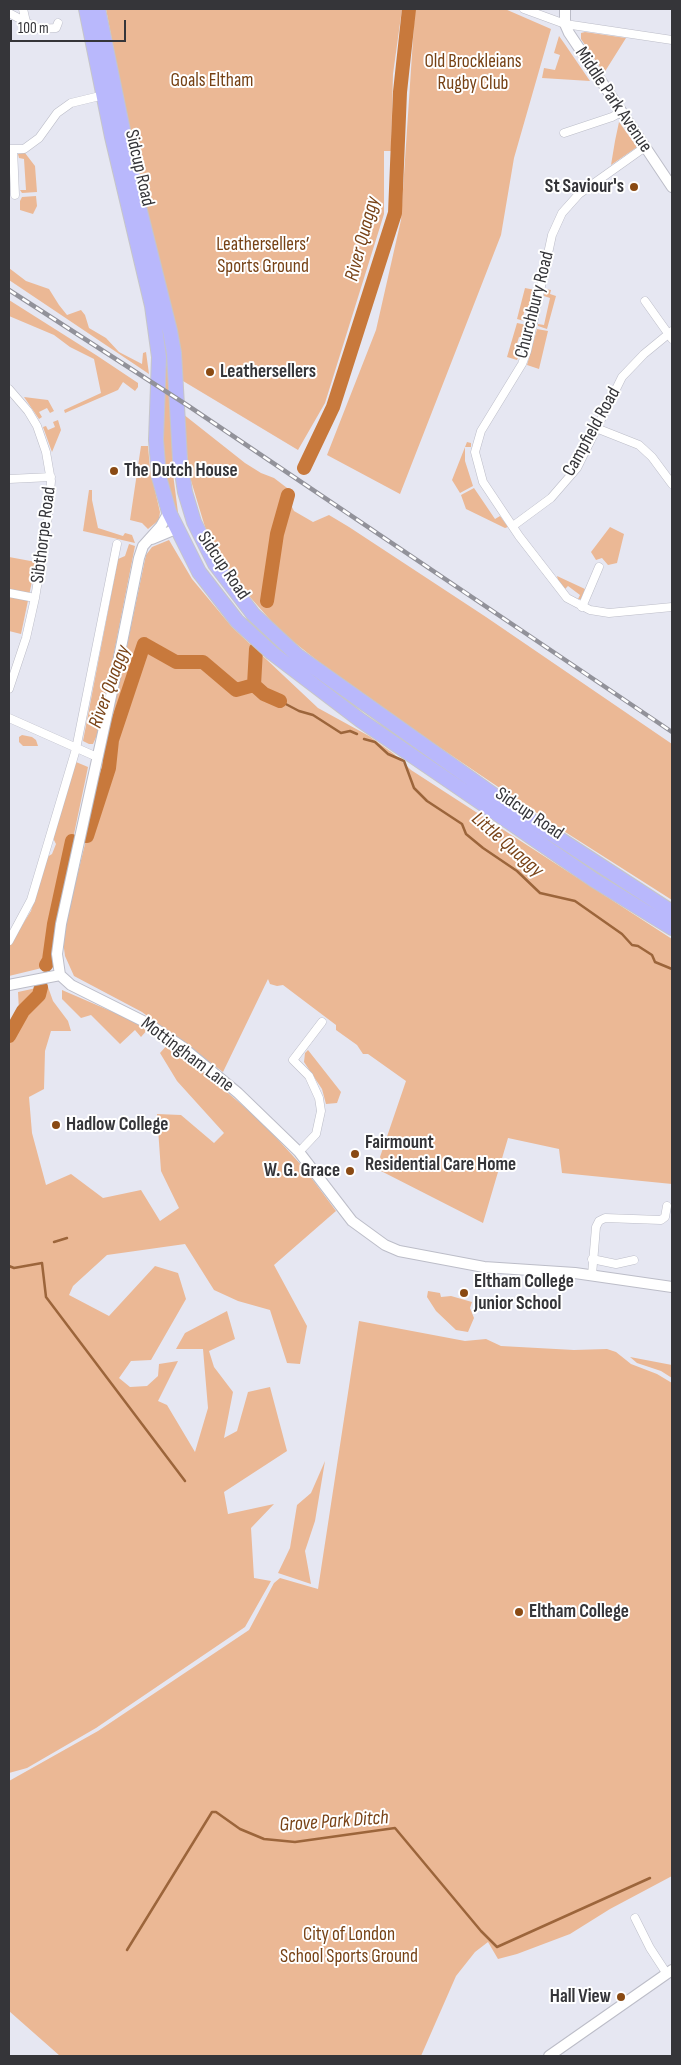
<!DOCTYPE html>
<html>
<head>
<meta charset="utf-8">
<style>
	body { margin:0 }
	#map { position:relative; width:681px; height:2065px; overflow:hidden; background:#e6e7f2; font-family:"Sofia Sans Condensed",sans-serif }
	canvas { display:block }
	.frame { position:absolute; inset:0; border:10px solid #353539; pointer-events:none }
	.scale { position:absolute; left:10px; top:20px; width:116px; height:22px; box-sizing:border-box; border:2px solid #353539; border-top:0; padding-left:6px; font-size:15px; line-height:18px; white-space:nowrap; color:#353539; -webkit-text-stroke:4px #fff; paint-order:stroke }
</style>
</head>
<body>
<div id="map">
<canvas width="681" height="2065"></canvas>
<div class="frame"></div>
<div class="scale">100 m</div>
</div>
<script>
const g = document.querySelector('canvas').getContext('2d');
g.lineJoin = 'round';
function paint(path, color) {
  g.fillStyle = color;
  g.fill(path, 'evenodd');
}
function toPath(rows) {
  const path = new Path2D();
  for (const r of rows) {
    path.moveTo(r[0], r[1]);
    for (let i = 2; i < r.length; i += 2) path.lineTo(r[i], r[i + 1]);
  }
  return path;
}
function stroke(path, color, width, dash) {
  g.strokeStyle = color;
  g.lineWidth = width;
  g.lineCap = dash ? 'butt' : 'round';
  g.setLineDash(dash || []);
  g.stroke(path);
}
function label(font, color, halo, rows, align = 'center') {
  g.font = font + ' "Sofia Sans Condensed",sans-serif';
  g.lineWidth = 4;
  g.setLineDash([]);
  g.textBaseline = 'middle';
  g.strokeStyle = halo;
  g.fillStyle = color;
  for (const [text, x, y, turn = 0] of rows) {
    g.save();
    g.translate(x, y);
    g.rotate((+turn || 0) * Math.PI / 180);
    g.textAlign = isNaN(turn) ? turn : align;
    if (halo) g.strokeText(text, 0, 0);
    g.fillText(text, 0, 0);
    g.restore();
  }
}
paint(toPath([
	[106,9,402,9,393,74,391,151,384,151,384,214,325,403,298,450,178,378,175,328,134,155],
	[415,9,505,9,551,29,514,158,501,235,400,494,327,455,376,330,401,220],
	[585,32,626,38,604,73,581,39,581,33],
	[559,36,564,43,590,81,542,78,544,68,555,70,560,55,554,53],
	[619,122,637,147,611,165,615,141],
	[25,153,35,166,37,192,22,193,20,190,26,190,24,159,19,158,18,154],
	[36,196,37,206,33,214,20,210,20,201,22,197],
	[9,268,26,281,49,289,59,305,67,315,81,310,85,315,89,328,106,338,119,352,142,364,143,353,146,352,149,374,9,280],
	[525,288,535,290,530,310,525,309,522,320,528,322,517,319],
	[545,289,551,290,550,294,556,296,547,329,538,326,538,324,544,325,550,298,544,296],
	[9,300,96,355,138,383,138,387,135,391,123,382,118,390,65,413,64,410,101,393,94,359,70,347,54,335,9,316],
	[517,323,527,325,524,338,519,337,514,353,519,355,517,360,507,357],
	[537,329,548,331,539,369,527,365],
	[164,335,169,351,174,463,173,474,179,520,166,482,162,453,165,352],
	[24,397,48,400,54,411,50,413,47,408,39,412,42,417,39,419],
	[183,414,245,463,261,473,274,478,295,494,291,505,294,511,313,522,329,515,349,527,486,617,672,744,672,900,562,830,353,689,280,631,235,580,221,559,205,527,189,474],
	[58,420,61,430,52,452,43,427,46,426,48,430,55,427,53,422],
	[467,442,471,443,471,447,465,447,465,461,473,486,460,493,452,480],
	[141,446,148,446,150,469,160,512,159,520,148,529,142,523,130,520],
	[474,488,495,519,500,516,508,527,505,528,466,509,461,495],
	[89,490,92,490,92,500,98,528,123,536,125,533,132,535,135,543,83,531],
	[610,527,624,534,617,563,608,565,602,558,596,560,591,552],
	[169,540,192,579,232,627,318,708,369,736,394,754,411,770,672,939,672,1184,562,1173,559,1149,508,1138,483,1223,379,1170,382,1162,380,1157,406,1081,368,1054,363,1054,357,1045,336,1030,336,1025,283,985,277,986,270,984,268,979,223,1072,142,1012,74,976,65,956,63,941,67,917,86,840,146,555,152,547],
	[129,544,135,546,111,668,97,735,93,744,89,744,83,741,118,559,125,556],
	[9,557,36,562,21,634,9,631],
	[557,576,585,589,581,599,578,599,580,595,568,586,565,589,558,580],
	[22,735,32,737,36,740,38,746,23,746,19,742,19,737],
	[76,762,88,767,55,925,50,966,9,976,9,946,31,911,47,857,52,854,56,844,53,838],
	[41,987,48,987,53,1001,68,1021,71,1031,51,1031,45,1051,44,1089,29,1097,32,1133,46,1185,71,1174,103,1198,141,1190,160,1221,179,1208,161,1171,157,1114,181,1115,214,1143,224,1133,177,1081,160,1053,169,1043,261,1121,304,1168,336,1211,274,1265,307,1326,300,1364,287,1363,270,1310,238,1301,214,1290,185,1244,107,1255,73,1286,69,1295,109,1316,155,1266,178,1273,186,1299,151,1360,131,1361,119,1378,130,1387,147,1386,158,1376,159,1364,178,1361,158,1401,167,1405,195,1452,208,1408,203,1349,176,1349,185,1333,227,1311,235,1339,209,1351,214,1367,233,1392,224,1438,237,1431,248,1392,270,1387,287,1451,224,1492,228,1514,274,1504,251,1528,254,1578,271,1581,245,1627,96,1728,27,1768,9,1773,9,1030,19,1011,18,992],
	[62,990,136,1022,148,1029,141,1037,135,1030,120,1044,91,1015,81,1018,62,999],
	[308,1050,341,1092,337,1103,326,1104,322,1089,304,1062,305,1053],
	[428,1291,440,1293,441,1297,451,1296,472,1302,470,1308,474,1318,468,1332,456,1330,436,1311,427,1297],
	[359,1321,465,1341,486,1339,501,1346,574,1350,607,1349,616,1352,631,1364,657,1374,672,1383,672,1876,610,1909,570,1934,517,1954,498,1959,488,1942,475,1952,456,1976,421,2056,60,2056,9,2011,9,1781,98,1731,249,1630,274,1583,280,1578,318,1589],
	[630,1357,672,1365,672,1378,661,1371,637,1363],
	[325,1461,315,1521,305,1551,311,1584,278,1573,290,1548,297,1505,311,1493]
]), '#ebb895');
stroke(toPath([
	[280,701,299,711,313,715,341,733,350,731,357,734],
	[364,739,375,742,388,754,404,761,414,788,427,801,462,824,466,834,483,848,517,871,540,893,575,901,622,934,632,945,638,946,652,955,655,962,672,969],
	[54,1242,67,1238],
	[9,1266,14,1268,42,1263,46,1297,185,1481],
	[127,1950,212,1812,216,1812,240,1829,264,1839,295,1842,395,1828,481,1931,497,1947,650,1878]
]), '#9c653b', 2.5);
stroke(toPath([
	[304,468,333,407,395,213,400,92,409,9],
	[267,601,277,534,288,495],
	[254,685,256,649],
	[254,685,264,694,280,701],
	[87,836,109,768,112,740,144,644,176,662,203,662,236,690,254,685],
	[46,965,49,960,54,924,72,841],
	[9,1036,23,1011,39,995,41,987]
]), '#c8793c', 14);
const street = toPath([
	[23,9,26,22],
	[524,9,565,24,672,40],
	[9,13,39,29,56,28,58,23],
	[564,133,612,117,621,112],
	[645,147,579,194,562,213,552,235,527,351,522,364,481,431,475,452,483,482,519,536,567,598,590,610,609,613,672,607],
	[9,149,24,149,39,138,57,113,71,103,104,95],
	[13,149,15,195],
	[645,301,672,339],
	[9,389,28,411,37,426,46,452,51,481,47,526,35,598,26,638,9,689],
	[596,428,639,445,652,457,672,484],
	[9,479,51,477],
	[513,526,551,498,577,468,622,377,644,354,672,331],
	[9,593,35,598],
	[582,607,599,567],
	[9,718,97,757],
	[9,941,31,900,76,749,117,544],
	[299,1152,316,1134,321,1111,319,1098,309,1076,293,1060,322,1022],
	[592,1259,616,1264,634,1260],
	[592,1275,596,1227,599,1221,605,1218,661,1220,665,1217,667,1206],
	[635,1918,650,1948,667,1974]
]);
const secondary = toPath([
	[565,9,565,24,569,33,672,187],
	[169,512,161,526,143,546,139,558,113,687,61,924,57,954,60,975,71,985,145,1022,181,1046,238,1093,299,1152,352,1221,385,1245,399,1251,484,1267,575,1273,672,1287],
	[152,539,176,529],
	[9,985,60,975],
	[549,2056,672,1970]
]);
const highway = toPath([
	[86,9,112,137,152,306,159,357,156,440,159,477,169,512,199,572,237,621,272,653,360,720,594,880,672,928],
	[98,9,138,203,170,331,174,353,180,459,185,492,194,522,215,564,253,614,298,656,512,808,672,912]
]);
stroke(street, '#bcbdc8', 9);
stroke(secondary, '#bcbdc8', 12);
stroke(highway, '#c6c6c8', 16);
stroke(street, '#fff', 8);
stroke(secondary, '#fff', 10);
stroke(highway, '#b9b8fc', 14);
const rail = toPath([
	[9,290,190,407,672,732]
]);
stroke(rail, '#92929a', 4.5);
stroke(rail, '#fff', 2.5, [8]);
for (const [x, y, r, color] of [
	[634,187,5,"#8a4a13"],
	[210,372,5,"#8a4a13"],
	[114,471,5,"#8a4a13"],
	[56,1125,5,"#8a4a13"],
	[355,1154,5,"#8a4a13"],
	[350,1171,5,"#8a4a13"],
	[464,1293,5,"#8a4a13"],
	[519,1612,5,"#8a4a13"],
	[621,1997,5,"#8a4a13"]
]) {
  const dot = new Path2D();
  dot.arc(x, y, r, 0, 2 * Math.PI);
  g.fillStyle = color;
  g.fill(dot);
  stroke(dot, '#fff', 2);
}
label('19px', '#764114', '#fff', [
	["Old Brockleians",473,62],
	["Rugby Club",473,84],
	["Goals Eltham",212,81],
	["Leathersellers’",263,245],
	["Sports Ground",263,267],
	["City of London",349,1935],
	["School Sports Ground",349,1957]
]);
label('19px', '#353539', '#fff', [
	["Middle Park Avenue",613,100,56],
	["Sidcup Road",139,168,77],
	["Churchbury Road",535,305,-76],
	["Campfield Road",592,432,-61],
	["Sibthorpe Road",44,535,-83],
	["Sidcup Road",223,566,56],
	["Sidcup Road",529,814,34],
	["Mottingham Lane",187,1055,37]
]);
label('bold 19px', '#353539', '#fff', [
	["St Saviour's",624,187,"right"],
	["Leathersellers",220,372],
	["The Dutch House",124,471],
	["Hadlow College",66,1125],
	["Fairmount",365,1143],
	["Residential Care Home",365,1165],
	["W. G. Grace",340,1171,"right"],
	["Eltham College",474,1282],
	["Junior School",474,1304],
	["Eltham College",529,1612],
	["Hall View",611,1997,"right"]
], 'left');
label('italic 20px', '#794317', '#fff', [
	["River Quaggy",363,239,-75],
	["River Quaggy",110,687,-70],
	["Little Quaggy",507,845,41],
	["Grove Park Ditch",334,1822,-4]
]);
</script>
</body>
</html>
